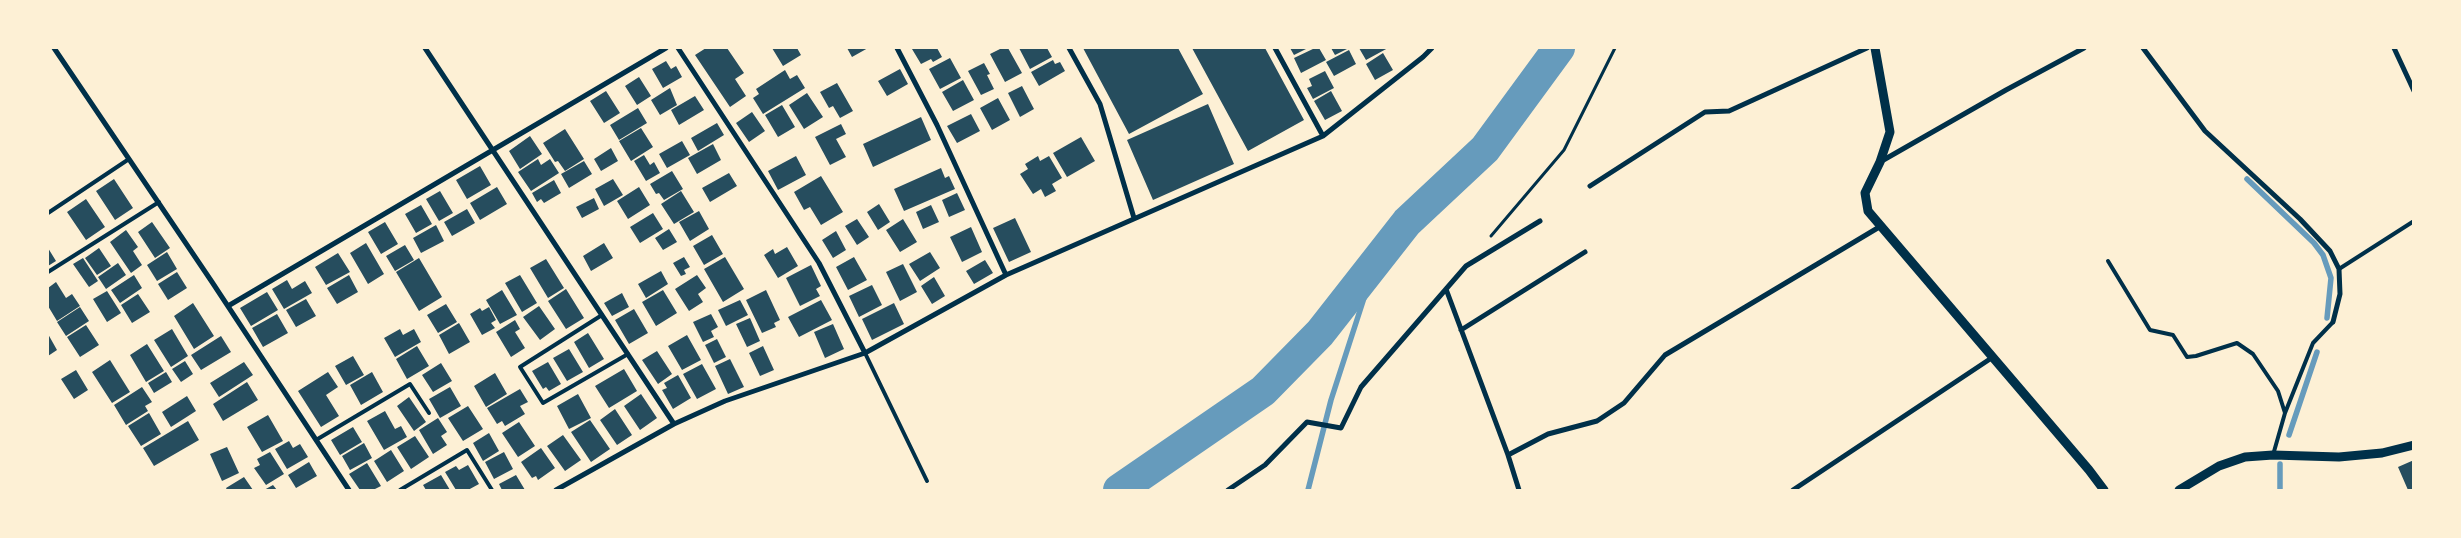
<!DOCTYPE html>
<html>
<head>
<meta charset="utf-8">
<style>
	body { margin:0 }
	#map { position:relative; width:2461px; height:538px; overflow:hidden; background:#fdf0d5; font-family:Arial,sans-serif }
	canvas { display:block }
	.frame { position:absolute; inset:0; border:49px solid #fdf0d5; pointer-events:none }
</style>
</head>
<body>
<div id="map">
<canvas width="2461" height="538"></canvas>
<div class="frame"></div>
</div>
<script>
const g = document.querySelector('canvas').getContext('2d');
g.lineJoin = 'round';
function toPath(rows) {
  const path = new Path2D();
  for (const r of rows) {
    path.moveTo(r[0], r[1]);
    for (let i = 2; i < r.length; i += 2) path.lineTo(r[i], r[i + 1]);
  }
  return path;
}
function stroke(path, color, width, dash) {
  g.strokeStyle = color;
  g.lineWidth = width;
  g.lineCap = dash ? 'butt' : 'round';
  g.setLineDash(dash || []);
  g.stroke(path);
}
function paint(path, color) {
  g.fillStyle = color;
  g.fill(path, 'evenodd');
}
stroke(toPath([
	[2247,179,2314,243,2323,255,2331,278,2327,318],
	[2289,435,2317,352],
	[1308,490,1331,400,1376,261],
	[2280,490,2280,464]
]), '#669bbc', 5.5);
stroke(toPath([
	[1119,490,1263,391,1320,333,1407,222,1485,149,1559,48]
]), '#669bbc', 32);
paint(toPath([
	[706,48,727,48,744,73,735,79,746,96,730,107,695,55],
	[772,48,797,48,801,55,783,66],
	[847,48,868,48,852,57],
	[915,48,937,48,942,57,933,62,931,59,921,64,912,49],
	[1002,48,1008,48,1022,73,1005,82,990,54],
	[1019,48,1047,48,1052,57,1030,69],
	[1083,48,1178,48,1203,94,1129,134],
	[1192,48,1265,48,1304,120,1248,151],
	[1290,48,1308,48,1294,55],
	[1315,48,1319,48,1326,60,1301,73,1294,58],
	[1331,48,1349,48,1335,55],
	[1359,48,1388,48,1366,60],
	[1349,50,1356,64,1334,76,1326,62],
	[1383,53,1393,70,1375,80,1366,64],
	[950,58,961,78,940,89,929,69],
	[1053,60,1055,64,1060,62,1065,71,1039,86,1031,72],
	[666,61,671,69,676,66,682,77,663,88,652,69],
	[984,63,990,74,987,75,994,89,981,95,968,71],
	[900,69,908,84,887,96,878,81],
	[785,70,790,79,797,75,805,88,763,114,753,98,759,94,756,89],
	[1325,71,1334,88,1313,99,1307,88,1312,86,1309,79],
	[639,77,651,96,637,105,625,86],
	[963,80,974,100,953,111,942,92],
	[837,83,853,111,840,118,833,106,829,108,820,92],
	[1022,86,1034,109,1020,117,1008,93],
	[670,88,677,105,660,115,651,100],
	[606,91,620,113,604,123,590,101],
	[1331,91,1342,111,1325,120,1314,101],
	[807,93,823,117,804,129,789,105],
	[695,96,704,110,679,125,671,110],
	[998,98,1010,120,992,130,980,108],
	[1208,104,1234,164,1153,200,1127,140],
	[782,105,795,127,778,137,765,115],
	[638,108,647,123,619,140,610,125],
	[752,112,765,131,749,142,736,123],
	[971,114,980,131,957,143,947,126],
	[921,117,931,140,873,167,863,144],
	[717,123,724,135,698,151,691,138],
	[841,124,846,134,836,139,846,157,830,165,815,137],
	[641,128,653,147,631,161,619,141],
	[565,129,584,159,565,171,558,161,555,162,543,143],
	[530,136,542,154,520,169,509,151],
	[1081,137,1095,161,1067,177,1053,153],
	[682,141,690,155,667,168,659,154],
	[713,144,721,160,697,174,688,158],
	[611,148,618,161,601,171,594,159],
	[644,155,650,165,654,162,660,173,646,181,634,161],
	[796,156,806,175,778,190,768,171],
	[1038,156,1040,161,1049,156,1062,178,1052,184,1056,191,1045,197,1041,189,1033,194,1020,174,1028,169,1025,164],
	[538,159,541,165,550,159,559,173,531,191,518,172],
	[584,161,592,174,569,188,561,174],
	[480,166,491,185,467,199,456,180],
	[941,168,945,178,949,176,955,189,904,211,894,189],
	[672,171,683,189,664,200,659,193,656,194,650,184],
	[729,173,737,186,710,202,702,188],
	[821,176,843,212,821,225,810,207,804,210,794,192],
	[114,179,133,208,115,220,96,191],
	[613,179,623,195,604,206,595,189],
	[554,180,561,193,544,203,541,199,537,202,532,193],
	[497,187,507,204,480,220,470,203],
	[639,187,650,205,628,219,617,201],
	[440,191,453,213,439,221,426,199],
	[681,191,694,212,674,224,661,204],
	[957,193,965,210,949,217,942,200],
	[594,198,599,209,582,218,576,207],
	[86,199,105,227,86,240,67,212],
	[879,204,890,222,878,230,867,212],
	[421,205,432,224,416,233,405,214],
	[931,205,939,222,923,229,916,212],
	[467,209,475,223,452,236,444,222],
	[699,211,709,229,690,241,679,222],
	[653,213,663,229,640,243,630,227],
	[1015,218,1031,252,1009,262,993,228],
	[857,219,869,237,857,245,845,226],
	[903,219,917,242,900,252,886,230],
	[152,222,170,248,155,258,138,232],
	[385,222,398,244,381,254,368,232],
	[436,225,444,241,421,253,413,238],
	[971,227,982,252,962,262,950,237],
	[669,229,677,242,663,250,655,238],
	[126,230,138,247,133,251,142,265,131,273,110,242],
	[836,231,846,250,833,258,822,240],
	[712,235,723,254,704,265,693,246],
	[366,243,384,274,368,284,350,253],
	[604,243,613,258,591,271,583,256],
	[405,245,414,260,395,271,386,256],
	[787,247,798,266,778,278,764,255,773,249,775,254],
	[48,248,56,261,48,266],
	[99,248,111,266,97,275,85,258],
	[167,252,177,269,157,281,147,265],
	[930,252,940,268,920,281,909,264],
	[338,253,350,272,326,285,315,267],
	[684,257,690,267,684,270,686,274,681,276,673,263],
	[725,257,744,289,723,302,704,269],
	[854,257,867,280,848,290,836,267],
	[83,258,98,281,89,287,73,264],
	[419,258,442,297,419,311,396,272],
	[546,259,564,288,548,298,530,268],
	[985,260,993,273,974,284,966,271],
	[118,263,126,275,106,289,98,277],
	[903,264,917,292,900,301,886,272],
	[811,265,821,286,816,289,820,296,800,306,786,278],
	[661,271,668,284,646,298,638,284],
	[177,272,187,288,168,300,158,284],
	[134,275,142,288,120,303,111,290],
	[349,275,358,292,337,304,327,288],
	[520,275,537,303,522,312,505,283],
	[697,275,706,288,698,294,703,302,689,311,675,289],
	[934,277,945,296,932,304,921,286],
	[287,280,292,289,305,281,312,293,284,309,272,289],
	[56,282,66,298,72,294,80,306,57,321,48,306,48,288],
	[872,285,882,305,859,317,849,296],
	[566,289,584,318,566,329,548,301],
	[502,290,517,315,500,324,486,300],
	[663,290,677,313,656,326,642,302],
	[766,290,780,320,774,323,776,327,762,333,746,300],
	[107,291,121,313,107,322,93,299],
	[267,292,278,310,251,326,240,308],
	[622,293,629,307,612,316,604,303],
	[138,294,150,312,132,323,121,305],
	[306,299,316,316,296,327,286,310],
	[740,300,748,315,726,326,718,310],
	[821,300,832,320,799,337,788,317],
	[193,303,214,336,194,349,174,316],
	[894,303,904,324,872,340,862,319],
	[446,304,457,322,438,333,427,315],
	[539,306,555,329,540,340,523,317],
	[80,307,89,321,66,336,57,322],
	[489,307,496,320,491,323,495,328,482,335,470,314,480,308,482,311],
	[634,309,648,333,629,344,615,320],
	[277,314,288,333,263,347,252,328],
	[711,314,718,327,711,331,714,337,703,342,693,322],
	[750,318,760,341,747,347,736,324],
	[515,320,520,329,515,332,525,348,511,357,496,332],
	[459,323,470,342,449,354,439,335],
	[833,324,844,349,825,358,814,332],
	[86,325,99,345,80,357,67,337],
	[172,329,188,356,171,367,154,340],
	[400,329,403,335,414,329,421,342,395,357,384,338],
	[588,333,604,359,589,368,574,342],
	[48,334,57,350,48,356],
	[687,335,701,360,682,370,668,346],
	[221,336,231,352,201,370,191,355],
	[717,339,726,357,714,363,705,345],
	[147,344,164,371,146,382,130,355],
	[417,346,429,366,407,379,396,359],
	[763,346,774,370,760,376,749,353],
	[569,349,583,372,567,381,553,358],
	[657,351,672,374,658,384,642,360],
	[353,356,364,375,346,385,335,366],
	[730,359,744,387,728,394,715,366],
	[110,360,130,392,112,403,92,372],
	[185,361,193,374,181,382,172,369],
	[244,362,253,375,219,397,210,383],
	[548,362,561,384,549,391,546,387,543,389,532,371],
	[441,363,452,381,433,392,422,375],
	[702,364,716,389,697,399,683,374],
	[624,369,637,391,609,408,595,386],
	[76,370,88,390,74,399,61,379],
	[166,372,172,382,154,393,148,383],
	[328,372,338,387,326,395,339,416,321,427,298,391],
	[372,372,383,392,361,405,350,385],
	[495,373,507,394,486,407,474,386],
	[678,375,691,398,673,409,662,390,667,388,664,383],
	[247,382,258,400,223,421,213,404],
	[142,387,152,402,145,406,148,411,126,425,114,405],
	[450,387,461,406,440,418,429,399],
	[520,389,528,402,520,406,525,414,505,426,502,421,497,424,487,408],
	[578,394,591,418,569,429,557,406],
	[641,394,657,418,640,430,624,406],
	[187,396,196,411,171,427,162,412],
	[409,397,426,422,414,431,397,406],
	[468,406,483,429,463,441,448,418],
	[615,409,632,435,617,445,600,420],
	[385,411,395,429,401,426,407,437,384,450,367,421],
	[149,413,161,434,141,446,128,426],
	[268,415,283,441,262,452,247,427],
	[438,418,447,432,441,436,447,445,433,454,419,430],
	[590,420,610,449,591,462,571,432],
	[188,421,199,440,154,466,143,448],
	[519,422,535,446,518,457,502,433],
	[353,427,362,442,340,455,331,440],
	[489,433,499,451,483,461,473,443],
	[563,435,581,460,565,471,547,446],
	[415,436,429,457,411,469,397,447],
	[289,441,293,448,300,444,308,457,287,469,275,449],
	[364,443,372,458,350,470,342,456],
	[227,447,239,473,222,481,210,454],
	[541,448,555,468,538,480,536,476,532,478,521,462],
	[391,450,404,471,387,482,374,461],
	[270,452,284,474,266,485,254,468,260,465,257,459],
	[504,452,513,469,494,479,485,462],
	[2414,460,2414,490,2408,490,2398,467],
	[309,462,317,476,296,488,288,475],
	[367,463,381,486,373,490,360,490,349,474],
	[468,465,479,484,468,490,456,490,445,472,456,466,459,470],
	[441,475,450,490,426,490,423,485],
	[516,475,525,490,502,490,499,484],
	[244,477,253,490,227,490,226,488],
	[273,485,277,490,264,490]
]), '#264d5e');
stroke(toPath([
	[1491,236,1564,150,1615,48]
]), '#003049', 3);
stroke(toPath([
	[48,213,129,159],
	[2108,261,2150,330,2173,335,2187,357,2196,356,2237,343,2253,354,2278,391,2285,413],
	[2339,269,2414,221],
	[48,272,159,202],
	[602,315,520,367,543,403,628,354],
	[865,353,927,481],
	[316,440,410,384,429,413],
	[2273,455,2285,413,2313,343,2333,322],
	[400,490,467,450,492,490]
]), '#003049', 4);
stroke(toPath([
	[54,48,212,282,349,490],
	[425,48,674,424],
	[678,48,819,263,865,353],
	[897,48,937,125,1006,275],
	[1069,48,1100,104,1134,218],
	[1275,48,1323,136],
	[2143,48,2205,131,2300,219,2330,251,2339,269,2340,294,2333,322],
	[2394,48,2414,91],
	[1880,162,2006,90,2084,48],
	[1590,186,1705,112,1729,111,1867,48],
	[1446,289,1508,455,1519,490],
	[228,306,666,48],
	[1461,330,1585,252],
	[1508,455,1548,434,1597,421,1624,403,1665,355,1881,226],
	[556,490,674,424,725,401,865,353,1006,275,1323,136,1423,57,1432,48],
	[1228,490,1265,465,1307,422,1341,428,1361,387,1466,266,1540,221],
	[1793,490,1993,357]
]), '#003049', 5);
stroke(toPath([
	[1875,48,1890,132,1880,162,1865,193,1868,211,2089,470,2104,490],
	[2179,490,2219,466,2245,457,2273,455,2339,457,2382,453,2414,445]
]), '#003049', 9);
</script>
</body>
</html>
